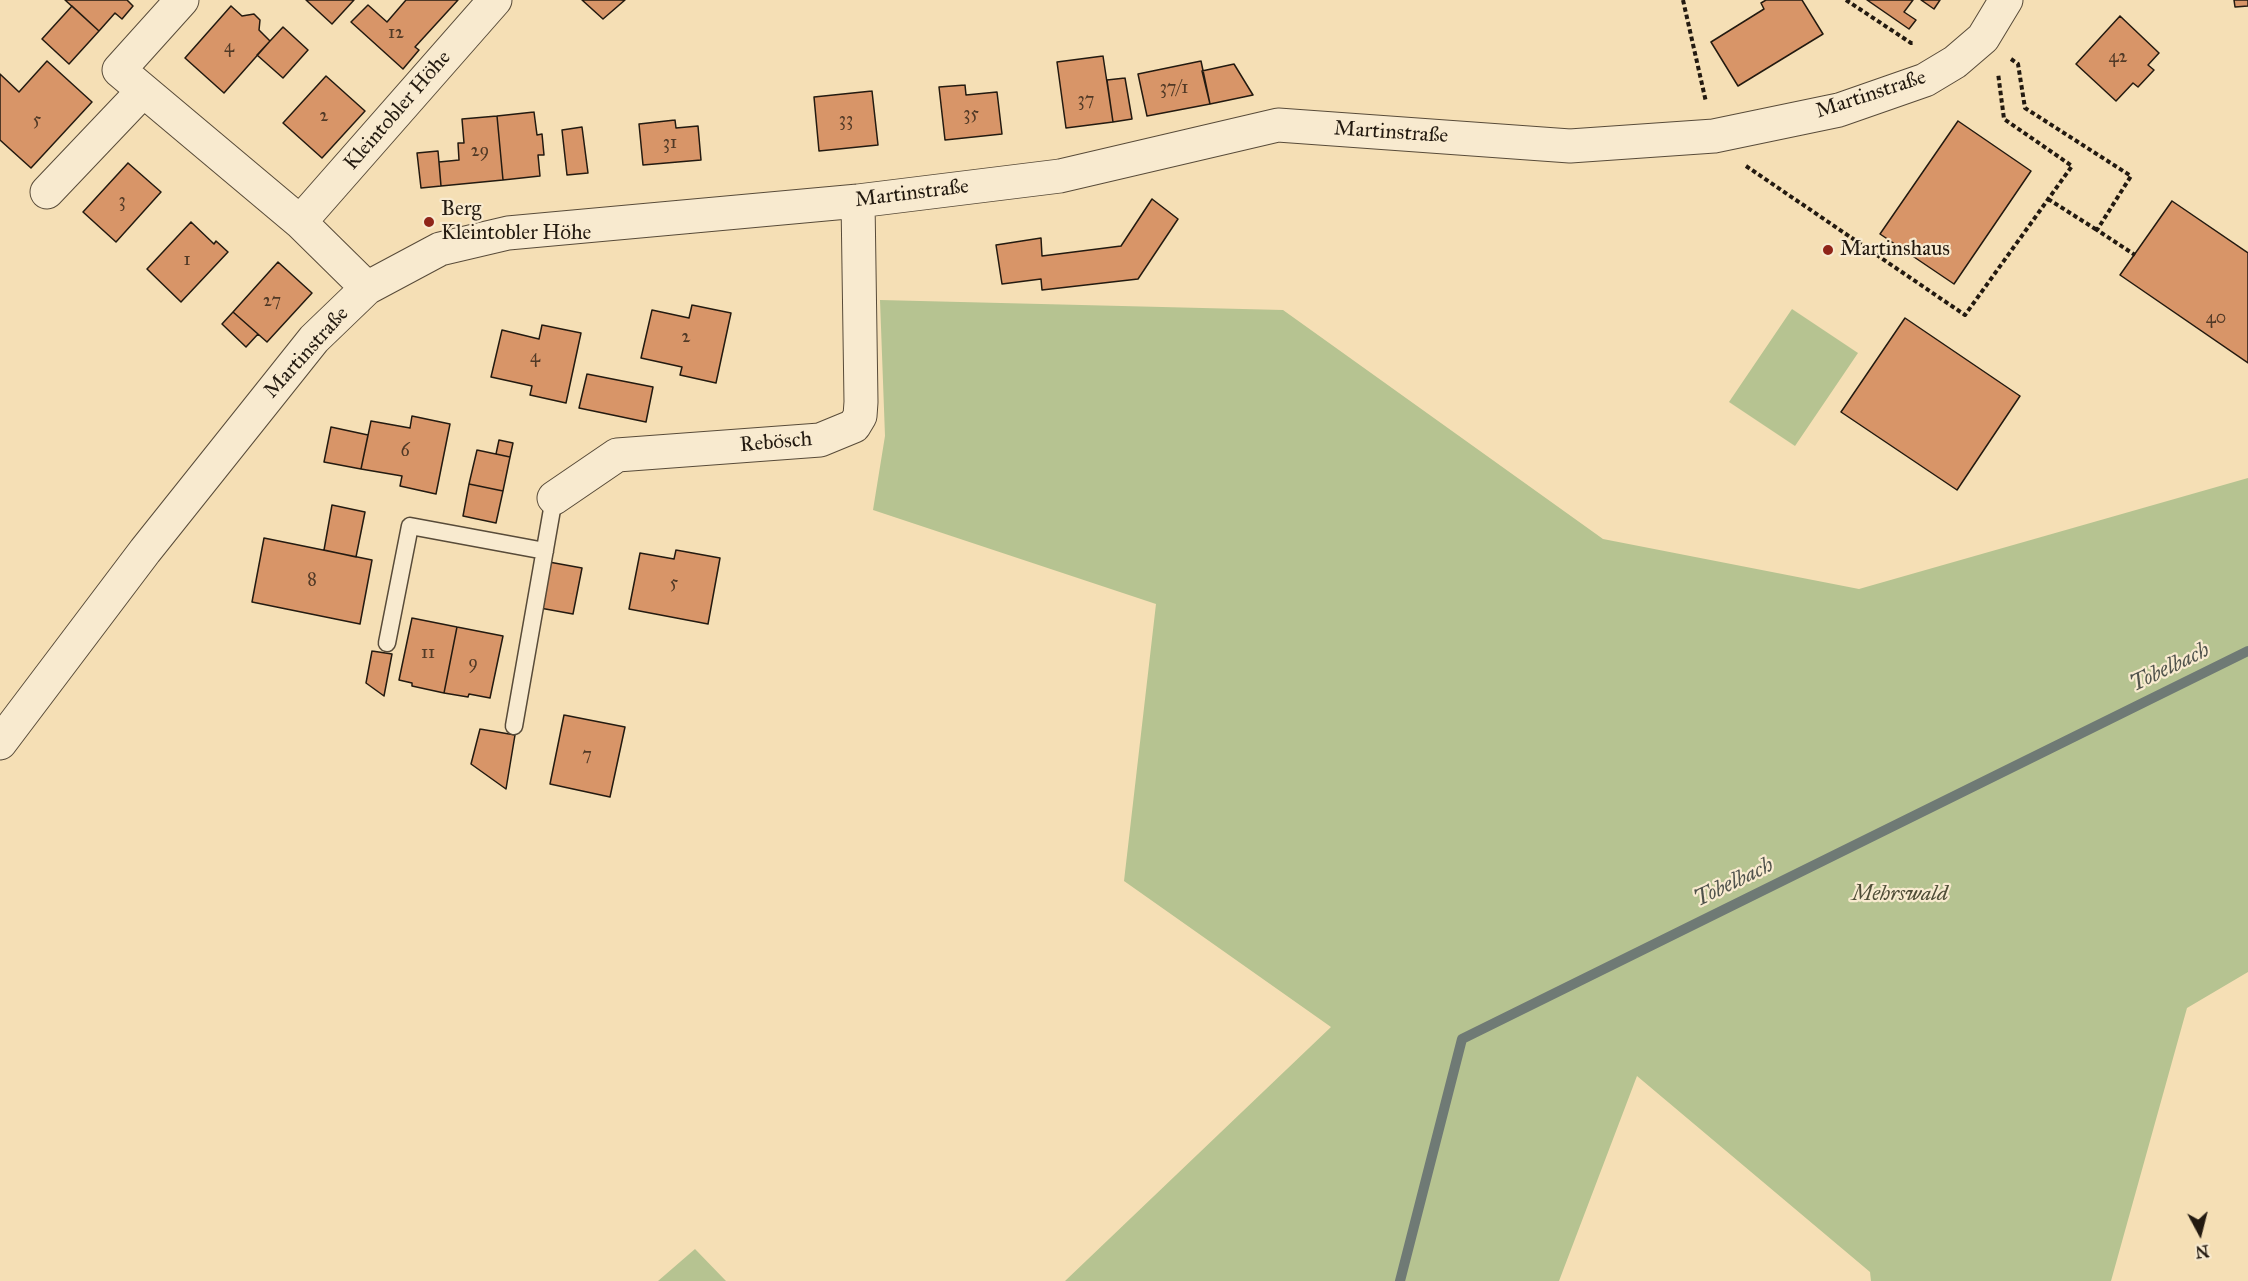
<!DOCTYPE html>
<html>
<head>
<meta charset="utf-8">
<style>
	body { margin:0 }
	#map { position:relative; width:2248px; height:1281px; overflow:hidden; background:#f5dfb5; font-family:"IM FELL Great Primer",serif }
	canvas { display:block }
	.north { position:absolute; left:2170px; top:1203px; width:60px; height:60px; -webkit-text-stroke:4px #f8eacf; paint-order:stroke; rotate:173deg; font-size:16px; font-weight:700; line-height:24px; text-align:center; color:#231a10 }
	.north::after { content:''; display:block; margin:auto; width:21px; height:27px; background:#231a10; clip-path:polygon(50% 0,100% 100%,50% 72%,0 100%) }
</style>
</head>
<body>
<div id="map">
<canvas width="2248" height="1281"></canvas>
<div class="north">N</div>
</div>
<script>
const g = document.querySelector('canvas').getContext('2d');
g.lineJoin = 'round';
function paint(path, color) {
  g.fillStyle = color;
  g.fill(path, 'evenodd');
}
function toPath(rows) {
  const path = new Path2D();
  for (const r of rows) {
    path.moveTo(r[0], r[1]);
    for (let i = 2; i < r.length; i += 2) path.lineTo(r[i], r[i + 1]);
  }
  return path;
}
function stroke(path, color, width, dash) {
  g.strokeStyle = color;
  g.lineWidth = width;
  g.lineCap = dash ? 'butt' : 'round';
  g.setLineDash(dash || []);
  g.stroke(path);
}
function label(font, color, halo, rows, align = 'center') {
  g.font = font + ' "IM FELL Great Primer",serif';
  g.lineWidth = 4.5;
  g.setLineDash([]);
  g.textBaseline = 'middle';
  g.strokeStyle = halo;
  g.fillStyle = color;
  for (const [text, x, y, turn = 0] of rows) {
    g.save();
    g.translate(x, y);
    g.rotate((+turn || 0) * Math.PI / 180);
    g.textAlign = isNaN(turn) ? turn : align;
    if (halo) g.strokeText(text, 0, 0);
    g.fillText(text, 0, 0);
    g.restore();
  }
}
paint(toPath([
	[880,300,1283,310,1603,539,1859,589,2248,478,2248,972,2187,1008,2111,1281,1871,1281,1870,1272,1637,1076,1559,1281,1065,1281,1331,1027,1124,881,1156,604,873,510,885,436],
	[1792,309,1858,353,1795,446,1729,402],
	[695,1249,726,1281,658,1281]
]), '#b6c391');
stroke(toPath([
	[1400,1281,1462,1039,2248,651]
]), '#6f7a75', 10);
const building = toPath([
	[65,0,127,0,133,6,122,19,115,13,99,31,65,0],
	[306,0,354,0,332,24,306,0],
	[406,0,458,0,415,47,419,50,403,69,351,22,368,5,387,22,406,0],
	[582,0,625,0,603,19,582,0],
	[1766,0,1802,0,1823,34,1738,86,1711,42,1764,9,1761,3,1766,0],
	[1867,0,1913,0,1904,12,1916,20,1909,29,1867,0],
	[1921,0,1940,0,1934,9,1921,0],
	[2234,0,2248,0,2248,6,2235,7,2234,0],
	[72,6,99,31,69,64,42,39,72,6],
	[231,6,242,16,254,14,260,20,259,30,270,41,224,93,185,58,231,6],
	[2120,16,2159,53,2148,65,2154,70,2138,87,2133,83,2116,101,2076,64,2120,16],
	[283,27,308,50,283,78,257,55,283,27],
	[1103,56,1113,122,1066,128,1057,62,1103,56],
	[47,61,92,102,31,168,0,140,0,74,19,92,47,61],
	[1201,61,1210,104,1147,116,1138,74,1201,61],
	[1234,64,1253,95,1210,104,1202,71,1234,64],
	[326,76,365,111,322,158,283,123,326,76],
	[1125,78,1132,119,1113,122,1107,80,1125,78],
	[965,85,966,95,997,92,1002,134,945,140,939,87,965,85],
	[872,91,878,145,819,151,814,97,872,91],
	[534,112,537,135,542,134,544,155,538,155,540,176,503,180,497,116,534,112],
	[497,116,503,180,441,186,439,162,459,160,458,143,464,143,462,119,497,116],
	[675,120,676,128,698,126,701,160,643,165,639,124,675,120],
	[1958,121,2031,171,1954,284,1880,234,1958,121],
	[582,127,588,173,567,175,562,130,582,127],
	[438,151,441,186,421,188,417,153,438,151],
	[128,163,161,192,116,242,83,212,128,163],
	[1152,199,1178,219,1138,279,1042,290,1041,279,1002,284,996,245,1041,238,1042,256,1121,246,1152,199],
	[2172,201,2248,253,2248,363,2120,275,2172,201],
	[191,222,214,244,216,241,228,252,181,302,147,269,191,222],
	[278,262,312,293,267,342,233,312,278,262],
	[692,305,731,313,716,383,680,375,682,367,641,358,652,310,689,318,692,305],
	[233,312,258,334,246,347,222,324,233,312],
	[1905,318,2020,396,1957,490,1841,412,1905,318],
	[542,325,581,333,566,403,530,395,532,386,491,377,502,330,539,339,542,325],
	[587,374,653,387,646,422,579,408,587,374],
	[412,416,450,424,436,494,400,486,402,476,361,469,371,421,410,428,412,416],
	[331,427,368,435,361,469,324,462,331,427],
	[499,440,513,443,510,457,496,454,499,440],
	[477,450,510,457,503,491,469,484,477,450],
	[469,484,503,491,496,523,463,516,469,484],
	[332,505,365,512,356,557,324,550,332,505],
	[264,538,372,560,360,624,252,602,264,538],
	[676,550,720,558,708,624,629,609,640,553,674,559,676,550],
	[549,562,582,568,573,614,540,608,549,562],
	[412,618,457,627,444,693,412,686,412,683,399,680,412,618],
	[457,627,503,636,490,698,469,694,468,697,444,693,457,627],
	[372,651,392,654,384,696,366,683,372,651],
	[564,715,625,727,610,797,550,784,564,715],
	[480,729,515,735,506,789,471,764,480,729]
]);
paint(building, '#d89568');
stroke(building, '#231a10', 1.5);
const lane = toPath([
	[387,643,410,526,545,551],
	[514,726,554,498]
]);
const street = toPath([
	[182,0,119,70,300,222,367,288],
	[47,192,143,91],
	[300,222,495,0],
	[554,498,617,455,820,440,854,426,860,416,861,402,858,201],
	[0,743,145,551,314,339,367,288,440,249,508,233,858,201,1060,176,1278,125,1570,146,1714,136,1839,110,1925,80,1955,62,1983,38,2006,0]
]);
stroke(lane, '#584b39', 19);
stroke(street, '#584b39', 35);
stroke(toPath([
	[1683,0,1706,102],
	[1846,0,1911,43,1915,43],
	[2011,59,2018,64,2025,108,2131,176,2097,230,2135,255],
	[1746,166,1965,315,2072,166,2004,119,1998,73],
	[2048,199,2097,230]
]), '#231a10', 4, [4.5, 3]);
stroke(lane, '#f8eacf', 16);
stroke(street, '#f8eacf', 33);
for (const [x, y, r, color] of [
	[429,222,6,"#8f2418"],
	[1828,250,6,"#8f2418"]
]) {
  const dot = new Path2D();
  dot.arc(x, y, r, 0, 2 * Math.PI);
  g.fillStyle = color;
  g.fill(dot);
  stroke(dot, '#f8eacf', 2);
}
label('18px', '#503926', null, [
	["12",396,34],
	["4",229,48],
	["42",2118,58],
	["37/1",1174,89],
	["37",1086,101],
	["35",971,115],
	["2",324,117],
	["5",37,121],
	["33",846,121],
	["31",670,144],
	["29",480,152],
	["3",122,202],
	["1",187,261],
	["27",272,302],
	["40",2216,319],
	["2",686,338],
	["4",535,358],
	["6",405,452],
	["8",312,581],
	["5",674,584],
	["11",428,654],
	["9",473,664],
	["7",587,756]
]);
label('21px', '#231a10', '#f8eacf', [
	["Martinstraße",1871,95,-18],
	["Kleintobler Höhe",398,111,-49],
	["Martinstraße",1391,133,4],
	["Martinstraße",912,194,-7],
	["Martinstraße",307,353,-48],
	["Rebösch",776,443,-5]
]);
label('21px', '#231a10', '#f8eacf', [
	["Berg",441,210],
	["Kleintobler Höhe",441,234],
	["Martinshaus",1840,250]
], 'left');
label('italic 21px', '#4f4d37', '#f8eacf', [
	["Mehrswald",1900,895]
]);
label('italic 22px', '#4f524b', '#f8eacf', [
	["Tobelbach",2170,668,-26],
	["Tobelbach",1734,883,-26]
]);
</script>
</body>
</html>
